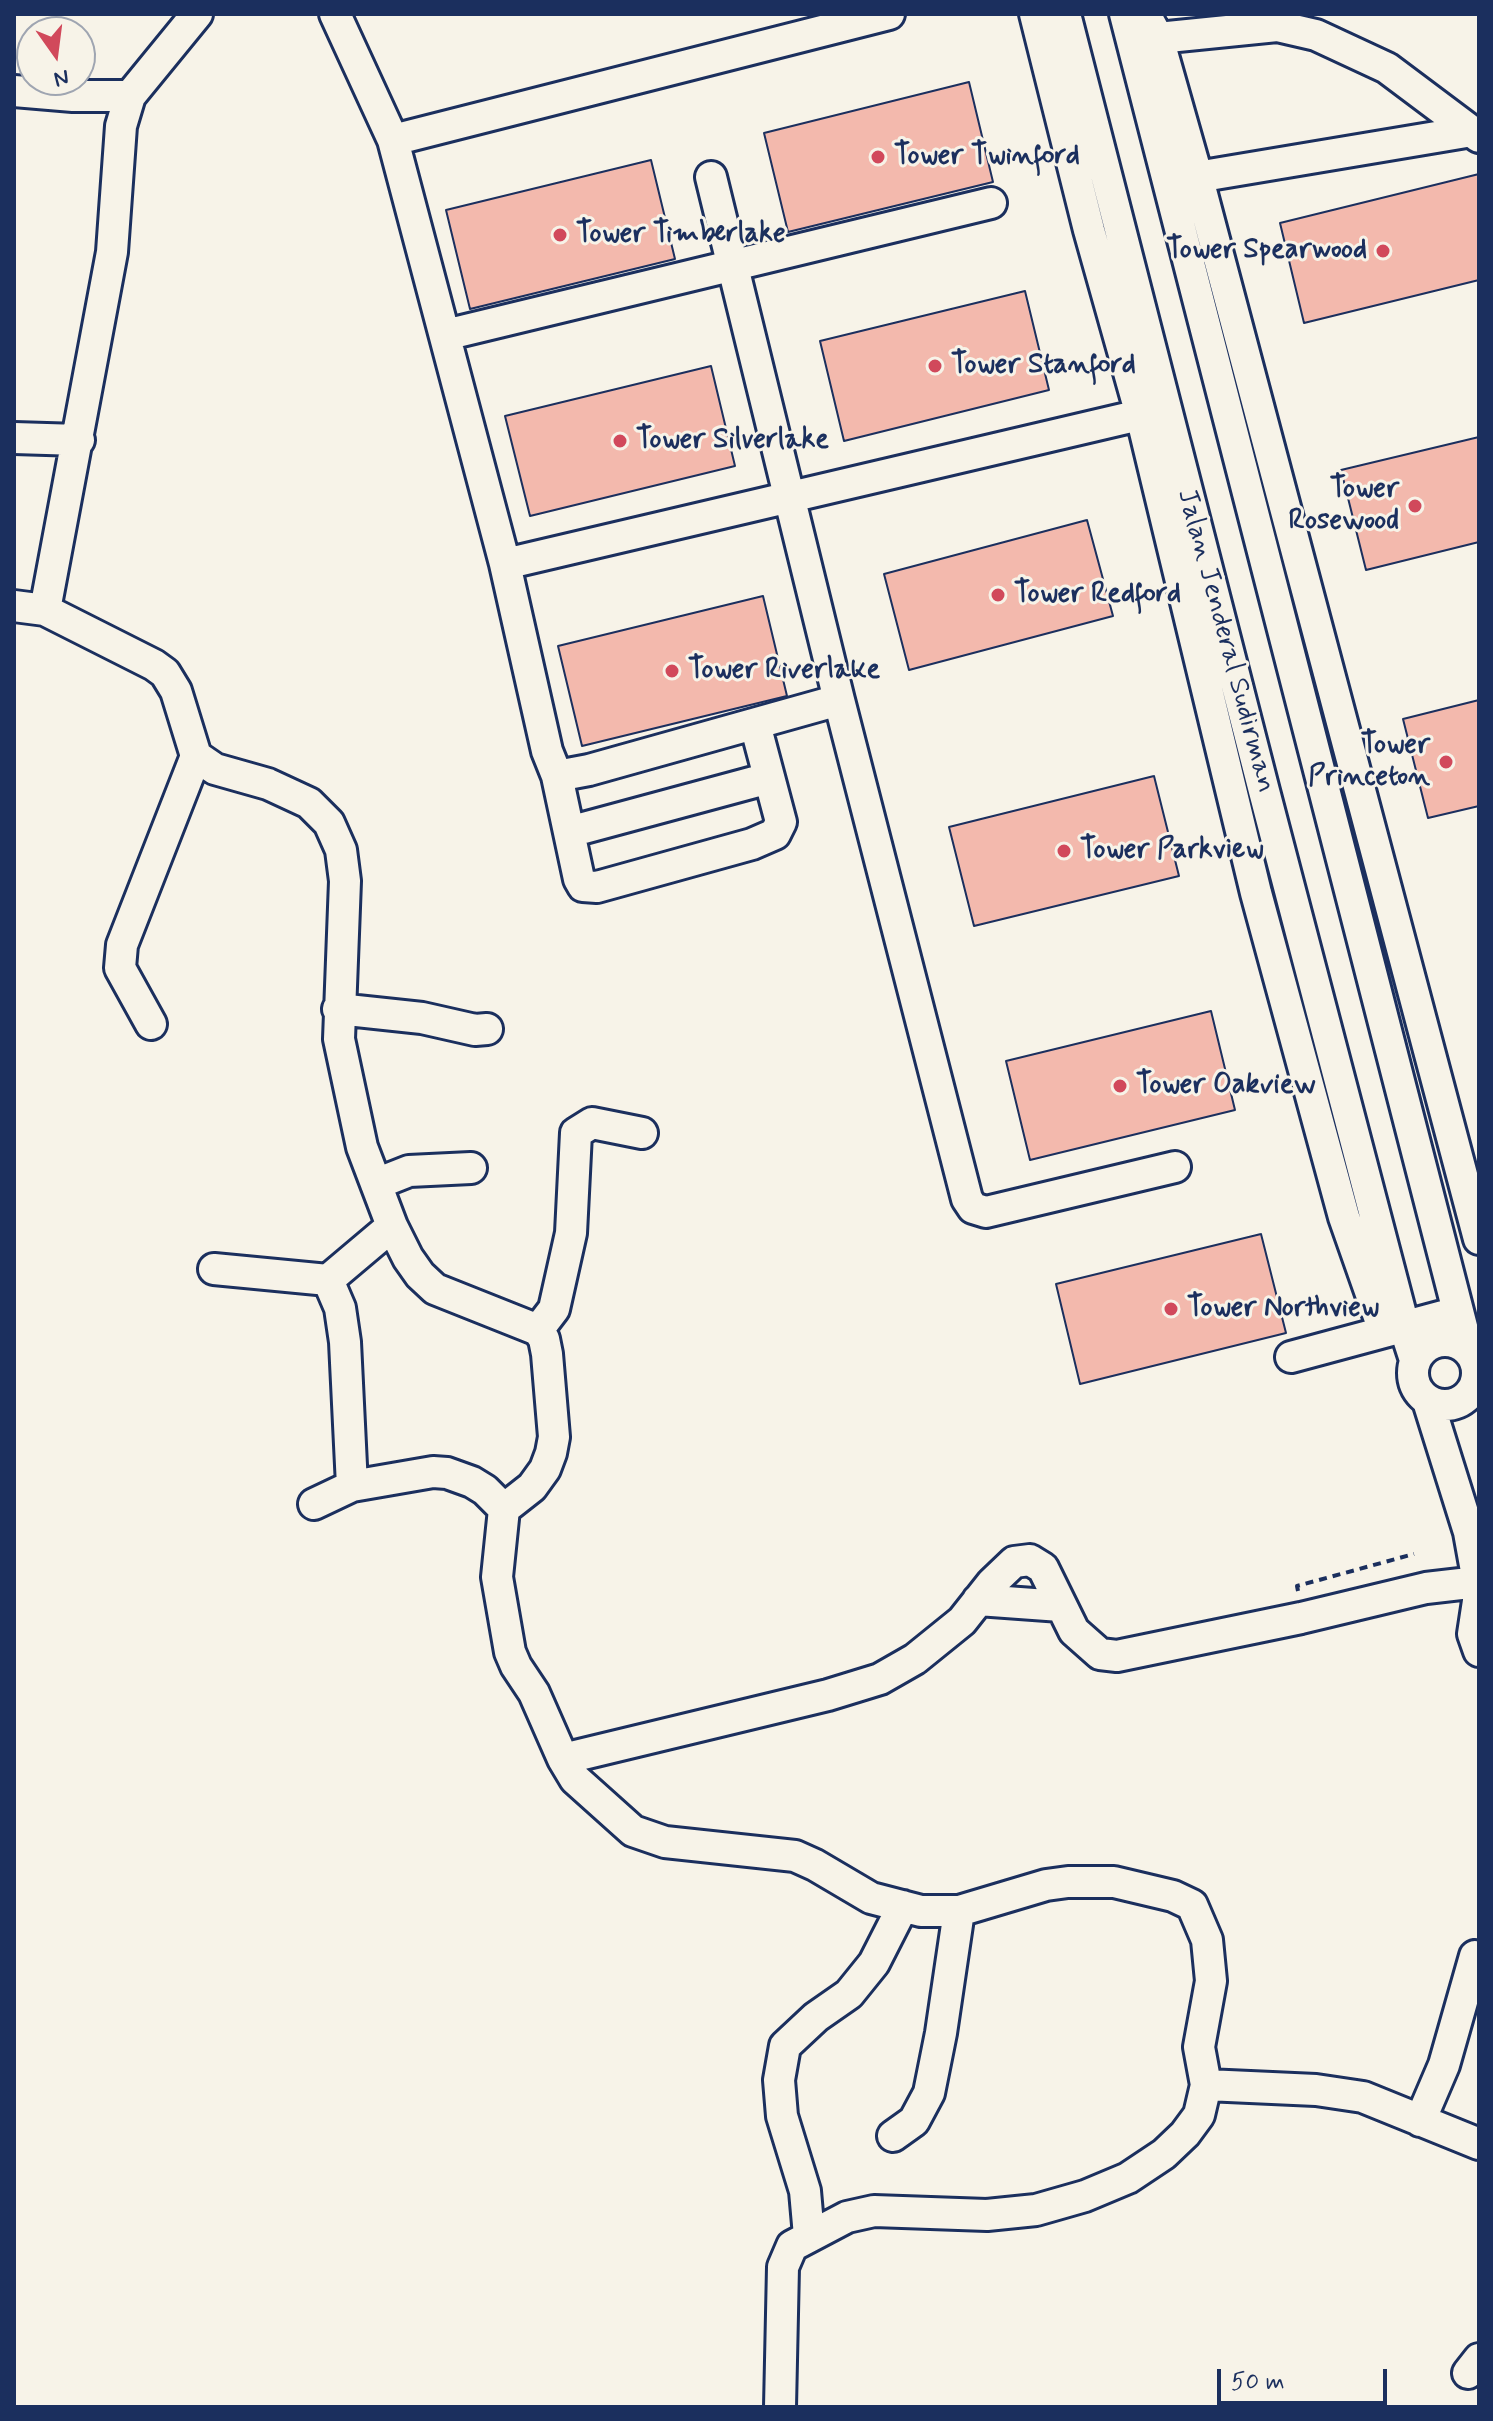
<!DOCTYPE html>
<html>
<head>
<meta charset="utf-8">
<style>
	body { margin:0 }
	#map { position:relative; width:1493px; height:2421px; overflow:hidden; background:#f7f3e8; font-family:Mynerve,sans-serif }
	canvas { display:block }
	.frame { position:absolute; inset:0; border:16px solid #1b2f5e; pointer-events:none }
	.north { position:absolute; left:16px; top:16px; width:80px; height:80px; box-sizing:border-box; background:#f7f3e8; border:2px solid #9fa5b1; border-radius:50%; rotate:166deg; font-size:22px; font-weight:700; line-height:32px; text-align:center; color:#1b2f5e }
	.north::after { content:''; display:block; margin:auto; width:28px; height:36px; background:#d1495b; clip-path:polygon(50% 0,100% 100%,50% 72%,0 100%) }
	.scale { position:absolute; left:1217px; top:2369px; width:170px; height:36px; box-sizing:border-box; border:4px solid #1b2f5e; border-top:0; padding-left:10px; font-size:24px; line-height:28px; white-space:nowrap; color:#1b2f5e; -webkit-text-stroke:6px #f7f3e8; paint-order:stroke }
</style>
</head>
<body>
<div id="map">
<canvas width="1493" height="2421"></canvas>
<div class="frame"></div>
<div class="north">N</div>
<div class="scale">50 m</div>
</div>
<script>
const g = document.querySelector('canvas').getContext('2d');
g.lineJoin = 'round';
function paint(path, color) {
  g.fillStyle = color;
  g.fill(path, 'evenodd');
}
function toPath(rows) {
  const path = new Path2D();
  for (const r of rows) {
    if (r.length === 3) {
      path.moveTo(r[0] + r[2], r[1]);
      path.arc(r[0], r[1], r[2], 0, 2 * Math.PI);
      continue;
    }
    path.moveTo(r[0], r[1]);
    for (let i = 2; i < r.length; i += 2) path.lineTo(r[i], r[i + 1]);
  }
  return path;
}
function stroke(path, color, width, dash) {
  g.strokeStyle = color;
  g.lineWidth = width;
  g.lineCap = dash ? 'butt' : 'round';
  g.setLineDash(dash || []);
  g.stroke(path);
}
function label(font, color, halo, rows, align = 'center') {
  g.font = font + ' Mynerve,sans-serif';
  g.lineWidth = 6;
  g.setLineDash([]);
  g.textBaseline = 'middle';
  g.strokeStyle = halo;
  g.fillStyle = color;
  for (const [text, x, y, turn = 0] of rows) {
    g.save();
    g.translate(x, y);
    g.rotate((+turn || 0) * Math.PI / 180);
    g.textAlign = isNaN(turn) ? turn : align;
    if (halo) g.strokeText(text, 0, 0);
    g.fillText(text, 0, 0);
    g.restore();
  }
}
const building = toPath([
	[969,82,993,182,788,232,764,133,969,82],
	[651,160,675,259,470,309,446,210,651,160],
	[1479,174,1479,280,1304,323,1280,223,1479,174],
	[1025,291,1049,390,844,441,820,341,1025,291],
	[711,366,735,466,530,516,505,416,711,366],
	[1479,437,1479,542,1366,570,1341,470,1479,437],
	[1087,520,1113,616,909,670,884,574,1087,520],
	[763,596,787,696,582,746,558,646,763,596],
	[1479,700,1479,806,1428,818,1403,719,1479,700],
	[1154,776,1179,876,974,926,949,827,1154,776],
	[1211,1011,1235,1110,1030,1160,1006,1061,1211,1011],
	[1261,1234,1286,1333,1080,1384,1056,1284,1261,1234]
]);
paint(building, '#f3b9ad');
stroke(building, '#1b2f5e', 2);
const minor = toPath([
	[197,14,130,96,121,126,112,252,45,610,154,665,165,673,176,691,196,756,215,769,268,784,309,803,329,823,341,850,345,881,339,1039,362,1147,392,1226,408,1258,420,1275,435,1289,538,1330,544,1339,547,1354,554,1437,551,1453,545,1469,532,1487,504,1509,497,1577,510,1652,516,1666,534,1693,563,1759,575,1779,633,1831,665,1842,795,1856,815,1865,871,1898,921,1911,959,1911,1046,1885,1068,1882,1114,1882,1173,1896,1192,1905,1207,1940,1211,1981,1199,2047,1206,2085,1316,2090,1363,2097,1479,2144],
	[335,14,393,140,505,564,547,751,557,776,589,770,839,700,967,1199,973,1208,986,1212,1175,1167],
	[1035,14,1089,230,1141,415,1256,893,1344,1217,1384,1331],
	[1065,14,1264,791,1404,1326,1415,1360],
	[1125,14,1468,1350],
	[1145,14,1158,38,1198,179,1479,1239],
	[1158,38,1277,26,1316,35,1387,68,1479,137],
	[14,91,73,96,130,96],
	[393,140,889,14],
	[711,177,839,700],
	[1179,180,1472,131],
	[445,335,991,203],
	[14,438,79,440],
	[505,564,1161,410],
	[14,606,45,610],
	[557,776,579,879,583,886,597,887,752,844,775,834,781,822,755,724],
	[569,832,769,778],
	[338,1009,422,1018,475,1030,487,1029],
	[151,1024,120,968,122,945,196,756],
	[376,1184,409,1171,471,1168],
	[214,1269,328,1280,392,1226],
	[328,1280,340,1308,345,1342,352,1486],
	[538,1330,554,1309,571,1233,576,1133,592,1123,642,1133],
	[1445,1373,32],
	[1291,1357,1458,1312],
	[1428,1401,1469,1532,1478,1582,1478,1601,1473,1634,1479,1651],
	[314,1504,352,1486,433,1472,447,1473,472,1482,485,1490,504,1509],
	[978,1600,1061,1606],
	[571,1757,828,1695,880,1679,915,1659,962,1621,992,1583,1014,1562,1030,1560,1043,1568,1074,1631,1100,1654,1117,1656,1301,1618,1426,1588,1478,1582],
	[1420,2121,1444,2065,1475,1956],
	[893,2136,914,2121,929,2093,941,2033,959,1911],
	[809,2236,805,2191,782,2116,779,2080,785,2046,816,2017,849,1994,874,1963,903,1906],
	[1468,2373,1479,2359],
	[780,2407,783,2267,792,2246,847,2217,874,2211,987,2215,1036,2210,1085,2196,1128,2178,1164,2154,1185,2134,1199,2115,1206,2085]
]);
stroke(minor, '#1b2f5e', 36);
stroke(toPath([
	[1298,1591,1297,1586,1414,1554]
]), '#1b2f5e', 4, [8, 6]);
stroke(minor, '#f7f3e8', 30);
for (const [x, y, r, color] of [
	[878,157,8,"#d1495b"],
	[560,235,8,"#d1495b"],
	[1383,251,8,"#d1495b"],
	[935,366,8,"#d1495b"],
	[620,441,8,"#d1495b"],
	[1415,506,8,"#d1495b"],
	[998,595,8,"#d1495b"],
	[672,671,8,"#d1495b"],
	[1446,762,8,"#d1495b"],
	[1064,851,8,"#d1495b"],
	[1120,1086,8,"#d1495b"],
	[1171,1309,8,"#d1495b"]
]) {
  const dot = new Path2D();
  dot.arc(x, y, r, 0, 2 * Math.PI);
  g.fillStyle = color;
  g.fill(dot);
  stroke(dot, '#f7f3e8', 3);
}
label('bold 28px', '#1b2f5e', '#f7f3e8', [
	["Tower Twinford",894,157],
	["Tower Timberlake",576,235],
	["Tower Spearwood",1367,251,"right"],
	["Tower Stanford",951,366],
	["Tower Silverlake",636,441],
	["Tower",1399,490,"right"],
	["Rosewood",1399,522,"right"],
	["Tower Redford",1014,595],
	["Tower Riverlake",688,671],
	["Tower",1430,746,"right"],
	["Princeton",1430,778,"right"],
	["Tower Parkview",1080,851],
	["Tower Oakview",1136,1086],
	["Tower Northview",1187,1309]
], 'left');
label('28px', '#1b2f5e', '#f7f3e8', [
	["Jalan Jenderal Sudirman",1225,641,75]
]);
</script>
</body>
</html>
